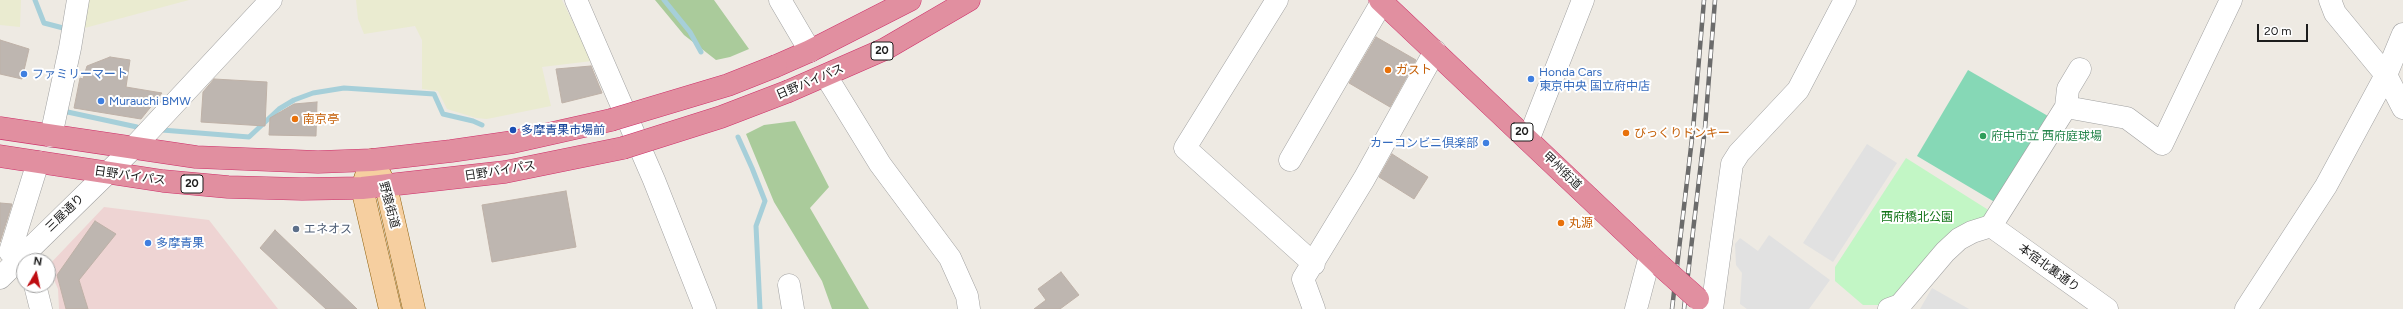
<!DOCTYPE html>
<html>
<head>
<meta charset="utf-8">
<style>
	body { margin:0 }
	#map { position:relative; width:2403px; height:309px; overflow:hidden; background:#eeeae3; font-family:Figtree,sans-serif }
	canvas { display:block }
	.north { position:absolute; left:16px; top:253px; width:40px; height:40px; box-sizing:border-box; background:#fff; border:1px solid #a5a5a5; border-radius:50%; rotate:9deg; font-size:11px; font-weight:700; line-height:16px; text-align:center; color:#1d1d1d }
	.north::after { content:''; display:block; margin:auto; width:14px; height:18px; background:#be0c10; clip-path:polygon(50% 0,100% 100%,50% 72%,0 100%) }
	.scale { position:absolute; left:2257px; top:24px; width:51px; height:18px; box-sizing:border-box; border:2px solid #1d1d1d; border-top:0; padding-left:5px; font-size:12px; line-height:14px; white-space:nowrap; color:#1d1d1d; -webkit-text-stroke:3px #fff; paint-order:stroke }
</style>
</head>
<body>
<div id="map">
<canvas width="2403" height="309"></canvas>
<div class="north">N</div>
<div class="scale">20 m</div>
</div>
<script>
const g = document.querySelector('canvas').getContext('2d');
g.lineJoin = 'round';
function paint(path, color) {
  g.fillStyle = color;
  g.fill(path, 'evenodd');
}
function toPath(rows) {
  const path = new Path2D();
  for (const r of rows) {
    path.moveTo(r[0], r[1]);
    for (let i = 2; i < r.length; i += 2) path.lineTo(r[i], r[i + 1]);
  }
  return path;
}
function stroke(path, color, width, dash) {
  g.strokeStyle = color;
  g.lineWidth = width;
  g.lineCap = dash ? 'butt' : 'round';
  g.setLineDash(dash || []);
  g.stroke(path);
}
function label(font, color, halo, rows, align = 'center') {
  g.font = font + ' Figtree,"Noto Sans JP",sans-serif';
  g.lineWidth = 4;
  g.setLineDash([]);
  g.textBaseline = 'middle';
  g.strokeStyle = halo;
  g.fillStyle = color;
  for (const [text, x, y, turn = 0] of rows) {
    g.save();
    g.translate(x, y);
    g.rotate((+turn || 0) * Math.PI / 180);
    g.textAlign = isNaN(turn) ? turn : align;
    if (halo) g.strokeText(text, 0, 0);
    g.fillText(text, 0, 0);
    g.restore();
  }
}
paint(toPath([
	[104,207,209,220,278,309,59,309,58,289,48,266]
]), '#eed4d3');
paint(toPath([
	[0,0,21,0,20,27,0,25],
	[83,0,189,0,81,29],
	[356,0,562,0,592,61,542,67,551,106,487,119,476,118,447,109,438,91,422,89,422,40,415,26,364,34,358,19]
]), '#eaebd0');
paint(toPath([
	[655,0,714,0,749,49,730,57,716,60,684,35],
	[795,121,829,187,810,208,869,309,832,309,822,281,774,202,746,134,764,125]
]), '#aacb9b');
paint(toPath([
	[1906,158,1990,211,1898,305,1863,305,1835,281,1835,267]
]), '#c2f6c5');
paint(toPath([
	[1968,70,2048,116,1998,204,1917,156]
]), '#86d8b6');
paint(toPath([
	[1867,144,1897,163,1833,262,1803,243],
	[1769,235,1830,280,1809,309,1747,309,1740,304,1742,273,1736,265,1735,244,1740,238,1758,251],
	[1932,288,1969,309,1920,309]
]), '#e1e1e1');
stroke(toPath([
	[35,0,44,23,67,29],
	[664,0,690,32,701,52],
	[64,108,63,111,137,127],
	[162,130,249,137,279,109,294,100,313,93,344,88,434,94,443,114,473,121,482,125],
	[738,137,752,168,765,201,756,226,760,309]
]), '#a6cfd9', 5);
const building = toPath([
	[1376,37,1416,60,1390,107,1349,83,1376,37],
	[0,40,29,49,22,79,0,74,0,40],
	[110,57,130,60,126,87,162,93,141,119,74,108,80,78,83,79,87,66,110,57],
	[591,66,602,93,562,103,556,69,591,66],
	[214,79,267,82,265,126,201,122,203,92,214,79],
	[317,102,316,136,269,135,270,118,294,104,317,102],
	[1392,154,1428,177,1414,199,1379,177,1392,154],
	[566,191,576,247,492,262,482,205,566,191],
	[0,203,12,204,0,242,0,203],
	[95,221,116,234,79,280,88,309,66,309,57,275,95,221],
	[275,230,357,309,326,309,260,248,275,230],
	[1061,272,1079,295,1060,309,1034,309,1046,300,1038,289,1061,272]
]);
paint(building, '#beb6b0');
stroke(building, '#beb1a7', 1);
const minor = toPath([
	[576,0,654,180,705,309],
	[780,0,810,51],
	[1277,0,1185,148,1314,264],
	[2330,0,2335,13,2386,75,2403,108],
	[826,76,880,164,950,258,967,296,969,309],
	[2066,107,2127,118,2162,144,2231,0],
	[51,136,70,48,78,0],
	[1529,138,1583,0],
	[1290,160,1382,2],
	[1991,226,2107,309],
	[10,252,38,162],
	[0,278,132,149,271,0],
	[35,285,41,309],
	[789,285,793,309],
	[1314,309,1303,279,1364,179,1435,51],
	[1636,309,1650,256],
	[1712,309,1732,164,1739,153,1798,90,1845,0],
	[1889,309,1900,305,1945,252,1959,239,1972,232,1991,226,2066,107,2068,89,2080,69],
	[2246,309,2326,186,2386,75,2403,34]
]);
const major = toPath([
	[372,160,386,186,414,309],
	[368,170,362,188,390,309]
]);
const highway = toPath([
	[1380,0,1661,266],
	[776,66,810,51,910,0],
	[789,91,885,49,969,0],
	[0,128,196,157,318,162,372,160,451,151,513,142,611,120],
	[0,156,163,181,228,187,302,189,362,188,505,172,623,148]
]);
stroke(minor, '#a1a1a1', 23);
stroke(major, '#8d5e09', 23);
stroke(highway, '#ce2f69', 23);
stroke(minor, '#fff', 22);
stroke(major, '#f6cfa0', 22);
stroke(highway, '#e18fa0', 22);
const rail = toPath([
	[1672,309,1693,130,1704,0],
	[1684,309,1705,128,1715,0]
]);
stroke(rail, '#6b6b6b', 4.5);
stroke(rail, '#fff', 3, [9]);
const highwayBridge = toPath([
	[611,120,728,85,776,66],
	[623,148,721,117,789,91],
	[1661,266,1698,299]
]);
stroke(highwayBridge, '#ce2f69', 23, []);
stroke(highwayBridge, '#e18fa0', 22);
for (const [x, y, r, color] of [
	[1388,70,4,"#e8710a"],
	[24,74,4,"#3f7fe0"],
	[1531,79,4,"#3f7fe0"],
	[101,101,4,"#3f7fe0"],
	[295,119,4,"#e8710a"],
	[513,130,4,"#1a4fb4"],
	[1626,133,4,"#e8710a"],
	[1983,136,4,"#2e9e5b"],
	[1486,143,4,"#3f7fe0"],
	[1561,223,4,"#e8710a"],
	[296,229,4,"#5c6f8a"],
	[148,243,4,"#3f7fe0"]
]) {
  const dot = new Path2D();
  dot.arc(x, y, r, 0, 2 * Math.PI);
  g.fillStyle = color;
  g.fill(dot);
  stroke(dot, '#fff', 1.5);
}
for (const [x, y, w] of [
	[882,51,22],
	[1522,132,22],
	[192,184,22]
]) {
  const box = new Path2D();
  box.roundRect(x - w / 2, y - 9, w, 18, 3);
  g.fillStyle = '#fff';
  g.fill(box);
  stroke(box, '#1d1d1d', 1);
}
label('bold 11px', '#1d1d1d', null, [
	["20",882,51],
	["20",1522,132],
	["20",192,184]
]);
label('12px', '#c56008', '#fff', [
	["ガスト",1396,70],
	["南京亭",303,119],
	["びっくりドンキー",1634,133],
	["丸源",1569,223]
], 'left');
label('12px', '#366cbe', '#fff', [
	["Honda Cars",1539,72],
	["東京中央 国立府中店",1539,86],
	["ファミリーマート",32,74],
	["Murauchi BMW",109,101],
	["カーコンビニ倶楽部",1478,143,"right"],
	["多摩青果",156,243]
], 'left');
label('12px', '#1d1d1d', '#fff', [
	["日野バイパス",810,82,-23],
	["日野バイパス",500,171,-9],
	["甲州街道",1562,171,44],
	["日野バイパス",130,176,8],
	["野猿街道",389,205,75],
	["三屋通り",65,213,-44],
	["本宿北裏通り",2049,268,36]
]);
label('12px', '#164399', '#fff', [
	["多摩青果市場前",521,130]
], 'left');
label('12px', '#27864d', '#fff', [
	["府中市立 西府庭球場",1991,136]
], 'left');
label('12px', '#127418', '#fff', [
	["西府橋北公園",1917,217]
]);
label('12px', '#4e5e75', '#fff', [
	["エネオス",304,229]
], 'left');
</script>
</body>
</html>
